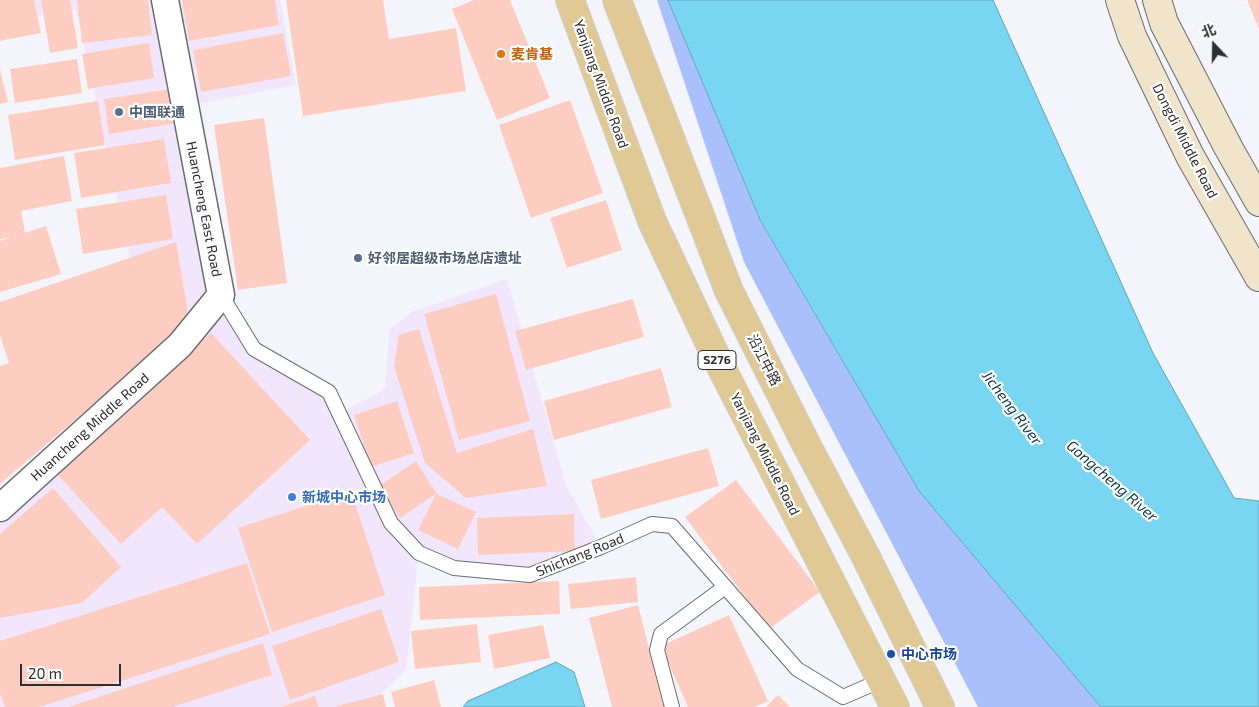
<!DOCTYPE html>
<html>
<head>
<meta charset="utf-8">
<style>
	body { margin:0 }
	#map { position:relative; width:1259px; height:707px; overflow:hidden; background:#f3f5fb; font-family:"Exo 2","Noto Sans SC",sans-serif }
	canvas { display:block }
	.north { position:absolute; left:1189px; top:20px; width:50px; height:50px; -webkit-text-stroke:4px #fff; paint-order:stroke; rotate:339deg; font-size:14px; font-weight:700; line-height:20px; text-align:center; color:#2e2f31 }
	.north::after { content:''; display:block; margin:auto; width:18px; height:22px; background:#2e2f31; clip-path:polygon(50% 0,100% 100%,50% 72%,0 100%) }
	.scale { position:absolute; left:20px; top:664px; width:101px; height:22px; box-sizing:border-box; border:2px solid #2e2f31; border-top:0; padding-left:6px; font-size:15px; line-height:18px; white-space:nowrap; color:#2e2f31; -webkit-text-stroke:4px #fff; paint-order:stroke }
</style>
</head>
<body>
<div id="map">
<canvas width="1259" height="707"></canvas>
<div class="north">北</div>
<div class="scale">20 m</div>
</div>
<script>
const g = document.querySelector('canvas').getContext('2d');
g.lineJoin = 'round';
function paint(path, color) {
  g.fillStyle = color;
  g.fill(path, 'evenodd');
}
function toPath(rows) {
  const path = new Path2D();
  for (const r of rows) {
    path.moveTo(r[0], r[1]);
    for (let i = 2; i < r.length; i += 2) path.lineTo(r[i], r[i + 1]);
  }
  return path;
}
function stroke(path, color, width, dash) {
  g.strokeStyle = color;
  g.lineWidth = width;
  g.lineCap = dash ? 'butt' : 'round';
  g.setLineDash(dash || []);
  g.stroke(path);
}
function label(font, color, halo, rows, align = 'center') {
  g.font = font + ' "Exo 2","Noto Sans SC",sans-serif';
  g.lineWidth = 4.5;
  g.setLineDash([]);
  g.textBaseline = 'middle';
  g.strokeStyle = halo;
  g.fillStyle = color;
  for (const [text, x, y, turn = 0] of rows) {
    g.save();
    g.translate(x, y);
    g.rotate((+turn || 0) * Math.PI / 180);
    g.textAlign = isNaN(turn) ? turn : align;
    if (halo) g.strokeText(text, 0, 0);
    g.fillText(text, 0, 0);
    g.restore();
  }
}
paint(toPath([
	[0,0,280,0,296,85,185,106,221,296,254,349,329,392,340,413,385,389,389,330,412,312,507,279,566,485,601,547,530,575,454,568,419,553,406,669,368,707,0,707,0,508,154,368,76,9,0,22]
]), '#f1e6fb');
paint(toPath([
	[657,0,668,0,761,223,919,491,1101,707,978,707,744,262]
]), '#a9c0fc');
const water = toPath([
	[668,0,993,0,1153,353,1234,498,1259,501,1259,707,1101,707,919,491,761,222,668,0],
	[556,662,574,672,585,707,463,707,468,701,556,662]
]);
paint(water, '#79d6f3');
stroke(water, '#62a4b9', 1);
paint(toPath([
	[0,0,34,0,41,33,0,41],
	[41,0,70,0,78,48,50,53],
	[77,0,148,0,152,35,82,43],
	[182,0,275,0,279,25,189,41],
	[286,0,383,0,389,39,456,28,466,91,303,116],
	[474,0,510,0,550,98,497,120,452,9],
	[1247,0,1259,0,1259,29],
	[283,33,291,76,201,92,193,50],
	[149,43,154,78,88,89,82,54],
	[77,59,82,93,15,103,10,69],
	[0,70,8,102,0,104],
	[171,89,177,123,109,134,104,99],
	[570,100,603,193,531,218,499,125],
	[98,101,105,145,15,160,8,115],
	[264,118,287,283,238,290,214,125],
	[164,139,171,183,81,198,74,153],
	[64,156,72,201,21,211,25,233,46,226,61,274,0,292,0,241,11,237,0,239,0,168],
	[166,195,173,239,83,254,76,209],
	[606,200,622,250,567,268,550,218],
	[176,242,187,307,187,320,180,330,0,484,0,366,9,363,0,335,0,302],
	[496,294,530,421,459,440,424,314],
	[633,299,644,337,526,370,515,331],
	[419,329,457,453,533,429,547,486,466,498,425,463,394,366,399,335],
	[211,333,310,440,197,544,162,507,121,544,57,474],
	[661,368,672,407,554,440,544,401],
	[397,401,414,453,371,467,354,415],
	[708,448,719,486,601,519,591,480],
	[416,461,437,494,476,512,458,549,418,530,436,494,400,518,379,486],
	[736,480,820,592,769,629,685,517],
	[53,488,121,567,82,603,0,618,0,534],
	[351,491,385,595,272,632,238,528],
	[574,514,575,551,478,555,477,518],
	[247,563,270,634,39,707,5,707,0,693,0,641],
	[636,577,638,602,571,609,568,584],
	[559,581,560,614,420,620,419,587],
	[638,605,664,707,612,707,589,618],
	[381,609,399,662,290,700,272,646],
	[729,615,768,701,755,707,688,707,661,646],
	[477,624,481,662,415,669,411,631],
	[543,625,550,658,494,669,488,635],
	[263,643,272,675,172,707,68,707],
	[434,680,441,707,395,707,391,692],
	[383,694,386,707,337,707,337,706],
	[778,695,790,707,766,707],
	[315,696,319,707,281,707]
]), '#fecdc1');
const service = toPath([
	[221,295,254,349,329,392,391,523,419,553,454,568,530,575,601,547,652,524,672,526,797,669,843,697,882,680],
	[672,707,657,650,661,634,725,587]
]);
const minor = toPath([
	[0,508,180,345,221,295,165,0]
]);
const secondary = toPath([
	[1120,0,1132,36,1190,156,1259,277],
	[1157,0,1164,23,1228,147,1259,202]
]);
const primary = toPath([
	[570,0,652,221,717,359,895,707],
	[617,0,729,291,806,444,865,555,940,707]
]);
stroke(service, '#6b6d71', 16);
stroke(minor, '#6b6d71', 29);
stroke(secondary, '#6b6d71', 30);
stroke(primary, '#d1d1d2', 30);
stroke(service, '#fff', 14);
stroke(minor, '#fff', 26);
stroke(secondary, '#f0e4ca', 28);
stroke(primary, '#e0c994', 28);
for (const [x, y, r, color] of [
	[501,54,5,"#e8710a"],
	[119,112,5,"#5c6f8a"],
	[358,258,5,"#5c6f8a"],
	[292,497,5,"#3f7fe0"],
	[891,654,5,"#1a4fb4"]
]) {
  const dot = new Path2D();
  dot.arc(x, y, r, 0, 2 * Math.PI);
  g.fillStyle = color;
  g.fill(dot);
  stroke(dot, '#fff', 2);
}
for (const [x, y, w] of [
	[717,360,38]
]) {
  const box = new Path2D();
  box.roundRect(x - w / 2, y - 9.5, w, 19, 4);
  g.fillStyle = '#fff';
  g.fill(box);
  stroke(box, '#2e2f31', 1);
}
label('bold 12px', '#2e2f31', null, [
	["S276",717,360]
]);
label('bold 14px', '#c56008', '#fff', [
	["麦肯基",511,54]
], 'left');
label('14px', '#2e2f31', '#fff', [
	["Yanjiang Middle Road",601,84,70],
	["Dongdi Middle Road",1185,141,63],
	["Huancheng East Road",204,209,79],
	["沿江中路",764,360,63],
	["Huancheng Middle Road",90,427,-42],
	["Yanjiang Middle Road",765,454,63],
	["Shichang Road",580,555,-22]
]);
label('bold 14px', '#4e5e75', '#fff', [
	["中国联通",129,112],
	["好邻居超级市场总店遗址",368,258]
], 'left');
label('bold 14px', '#366cbe', '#fff', [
	["新城中心市场",302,497]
], 'left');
label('bold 14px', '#164399', '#fff', [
	["中心市场",901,654]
], 'left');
label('italic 15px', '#0f3b47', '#fff', [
	["Jicheng River",1012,408,53],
	["Gongcheng River",1112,481,41]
]);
</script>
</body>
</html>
